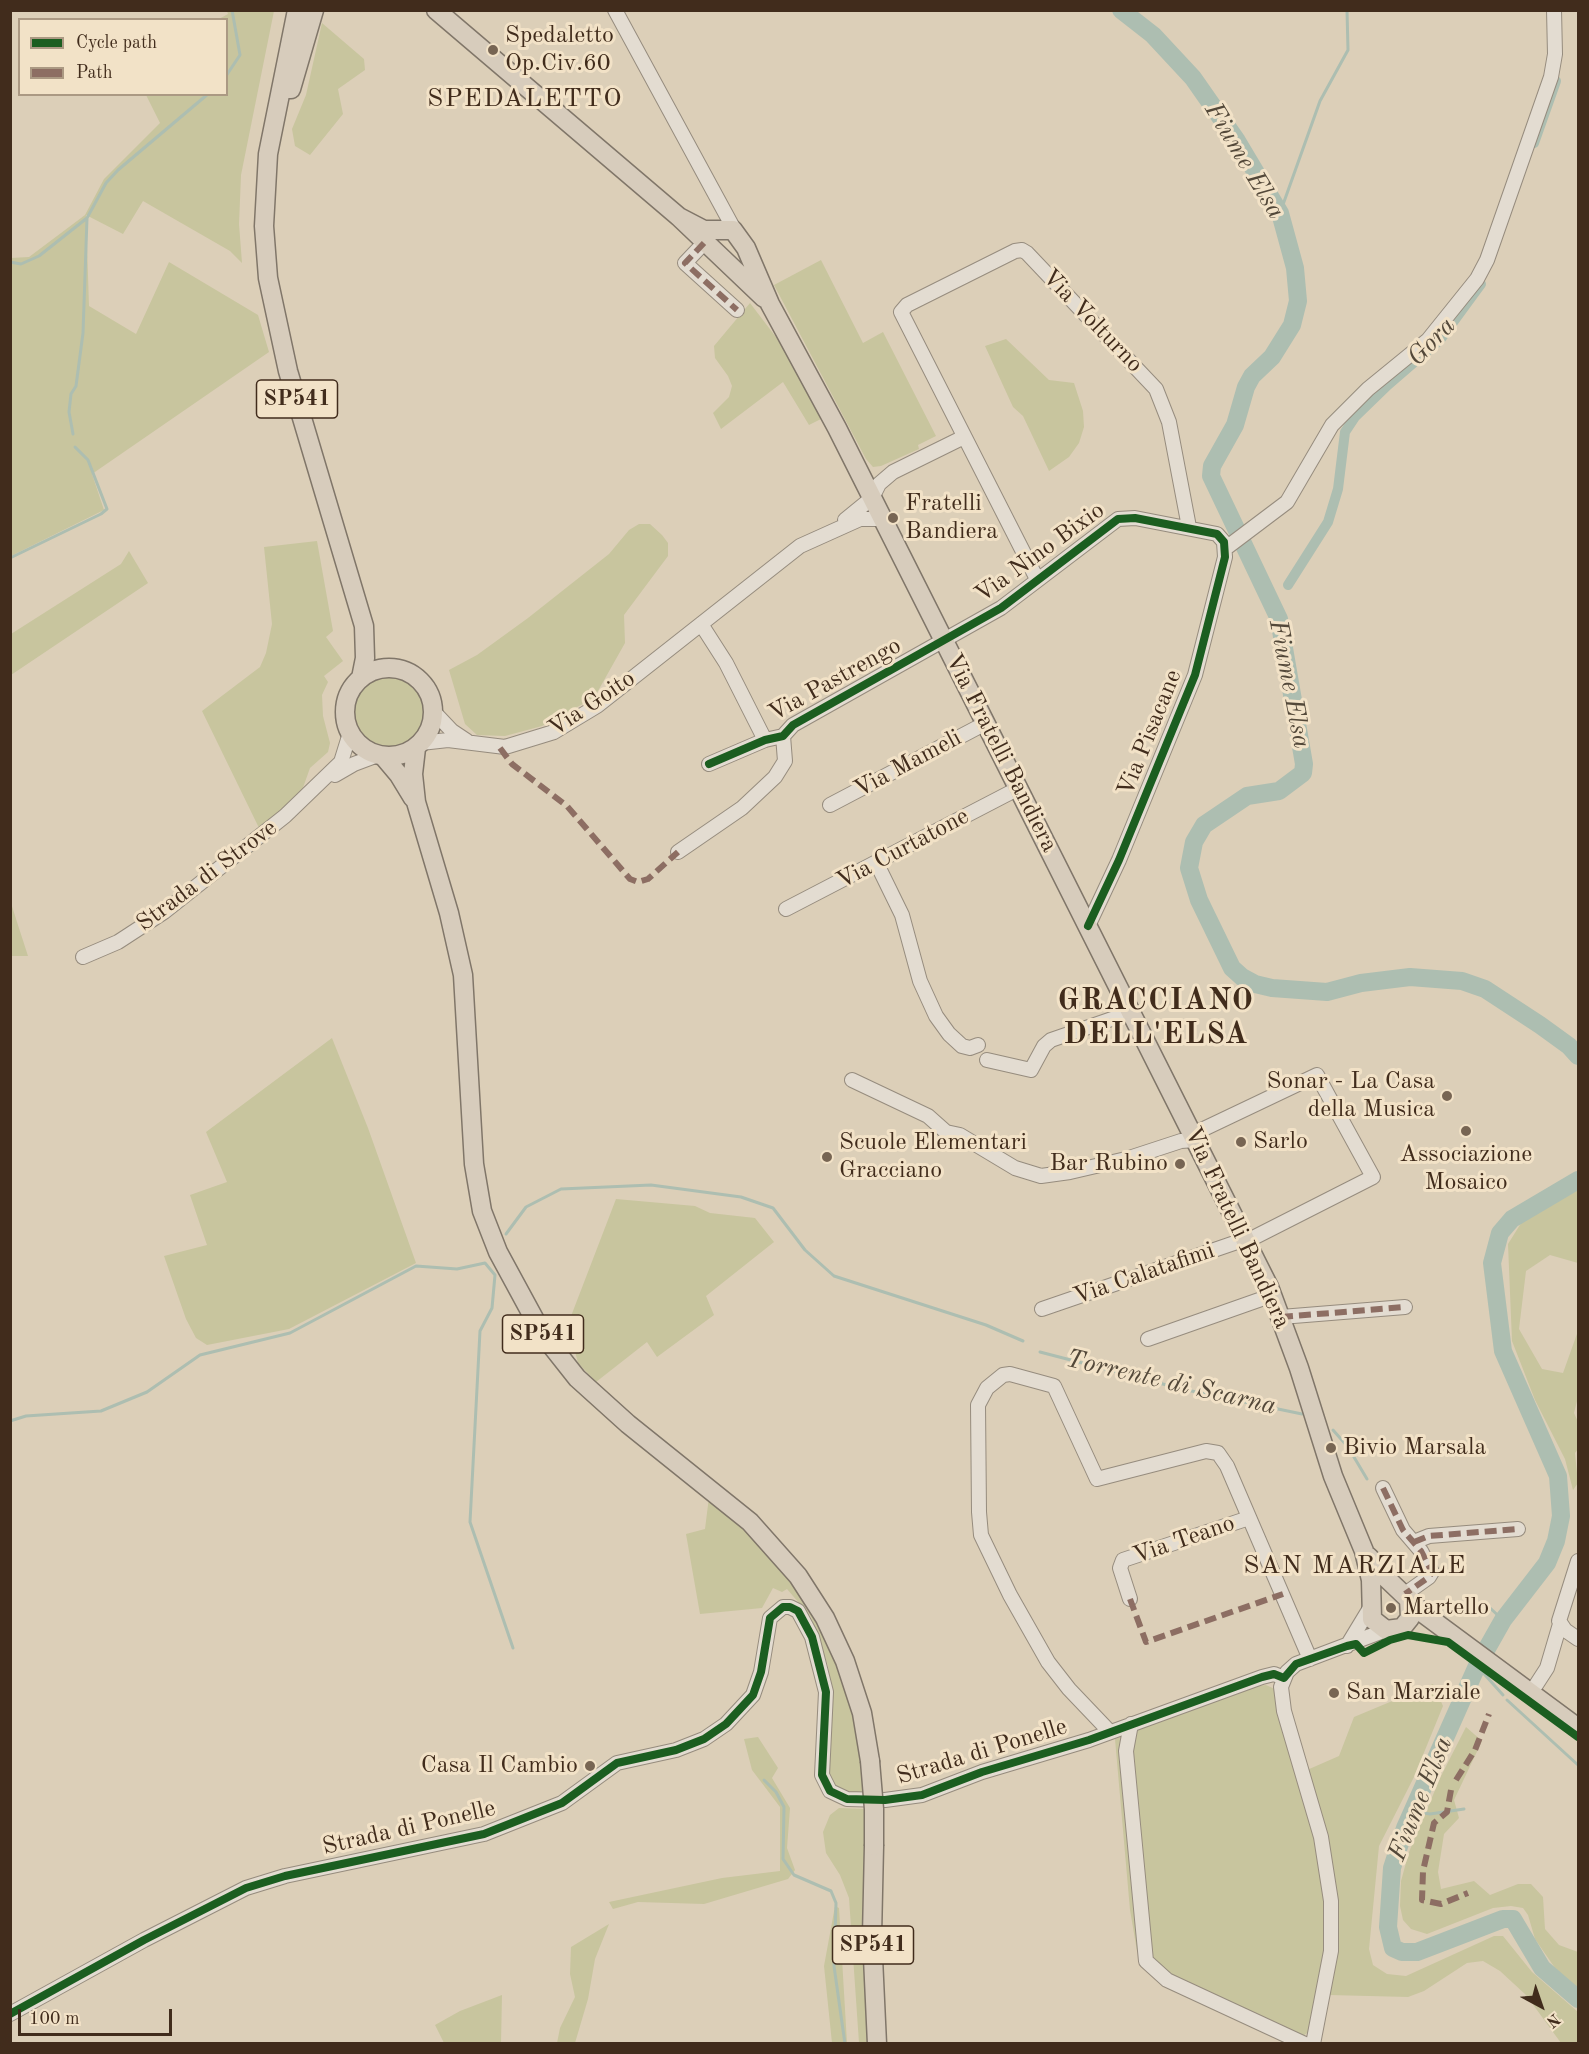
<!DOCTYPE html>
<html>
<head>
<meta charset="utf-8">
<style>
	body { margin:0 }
	#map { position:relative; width:1589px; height:2054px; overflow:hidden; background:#dccfb8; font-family:"Old Standard TT",serif }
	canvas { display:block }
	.frame { position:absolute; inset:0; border:12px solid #412c1c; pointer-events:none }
	.legend { position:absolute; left:18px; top:18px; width:210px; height:78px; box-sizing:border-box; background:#f2e2c7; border:2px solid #ab9983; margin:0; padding:8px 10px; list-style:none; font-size:18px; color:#412c1c }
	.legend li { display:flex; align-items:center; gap:12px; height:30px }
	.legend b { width:30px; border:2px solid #ab9983 }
	.north { position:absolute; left:1511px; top:1976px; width:60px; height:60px; -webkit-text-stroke:4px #f2e2c7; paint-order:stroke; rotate:140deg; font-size:16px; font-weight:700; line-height:24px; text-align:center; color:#412c1c }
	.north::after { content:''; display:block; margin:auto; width:21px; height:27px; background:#412c1c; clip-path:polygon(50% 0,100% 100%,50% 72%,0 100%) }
	.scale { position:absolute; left:18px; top:2009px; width:154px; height:27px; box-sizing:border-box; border:3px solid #412c1c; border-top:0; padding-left:8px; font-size:18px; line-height:21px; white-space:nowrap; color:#412c1c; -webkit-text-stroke:4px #f2e2c7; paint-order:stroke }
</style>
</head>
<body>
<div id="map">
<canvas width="1589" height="2054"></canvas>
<div class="frame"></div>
<ul class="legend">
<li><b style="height:8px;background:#1b5e20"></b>Cycle path</li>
<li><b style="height:8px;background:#8d6e63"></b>Path</li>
</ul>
<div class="north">N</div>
<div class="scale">100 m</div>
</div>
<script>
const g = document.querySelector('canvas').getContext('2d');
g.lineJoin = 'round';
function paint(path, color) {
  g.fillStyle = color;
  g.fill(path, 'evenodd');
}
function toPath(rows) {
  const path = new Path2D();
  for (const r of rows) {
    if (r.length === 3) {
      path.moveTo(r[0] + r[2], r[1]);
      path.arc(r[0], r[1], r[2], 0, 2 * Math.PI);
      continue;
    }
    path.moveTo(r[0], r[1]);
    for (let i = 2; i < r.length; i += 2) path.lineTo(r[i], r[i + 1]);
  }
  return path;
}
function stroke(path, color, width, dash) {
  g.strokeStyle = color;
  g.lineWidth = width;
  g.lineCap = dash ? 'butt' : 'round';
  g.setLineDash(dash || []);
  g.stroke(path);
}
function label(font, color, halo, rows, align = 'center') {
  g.font = font + ' "Old Standard TT",serif';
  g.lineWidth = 6;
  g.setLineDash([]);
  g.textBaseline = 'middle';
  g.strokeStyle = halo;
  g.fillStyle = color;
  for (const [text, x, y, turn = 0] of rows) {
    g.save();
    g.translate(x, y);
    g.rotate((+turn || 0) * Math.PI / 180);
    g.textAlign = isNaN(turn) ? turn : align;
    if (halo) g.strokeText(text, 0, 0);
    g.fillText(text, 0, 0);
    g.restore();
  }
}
paint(toPath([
	[227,11,274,11,241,175,239,224,242,263,230,251,143,201,123,234,86,215,89,306,136,334,169,262,258,315,269,352,92,474,104,510,11,556,11,258,29,257,85,215,104,179,160,123,146,95,226,94,226,20,219,19,228,14],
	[322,23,364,59,365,70,338,89,343,114,310,155,295,146,292,129,306,95],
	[821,260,863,343,883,332,936,436,918,445,919,449,881,466,873,467,866,459,774,285],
	[750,303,782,345,821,419,809,425,783,382,721,429,713,413,729,397,732,386,728,376,715,358,714,346],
	[1006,339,1049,380,1074,383,1083,411,1084,427,1079,443,1069,457,1049,471,1023,416,1013,407,985,346],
	[639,524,650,524,662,535,668,543,668,556,624,615,625,643,594,698,542,726,505,736,477,735,465,724,449,670,477,655,528,618,609,554,629,530],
	[317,541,333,631,326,637,343,661,324,676,328,682,322,695,323,716,330,743,328,752,310,768,300,796,260,830,202,711,260,667,266,653,272,624,264,547],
	[129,551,148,583,11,675,11,634,121,564],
	[389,713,37],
	[11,903,17,922,28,956,11,956],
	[332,1038,368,1128,416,1263,289,1329,207,1345,196,1338,186,1319,164,1256,207,1245,190,1195,227,1182,206,1132],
	[1578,1190,1578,1263,1550,1255,1526,1271,1519,1329,1542,1369,1563,1373,1578,1331,1578,1397,1574,1413,1578,1422,1578,1449,1575,1453,1578,1483,1573,1490,1565,1459,1535,1400,1512,1341,1508,1244,1523,1220],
	[616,1199,695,1206,710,1213,755,1218,774,1242,706,1296,714,1315,657,1357,647,1342,596,1382,578,1363,568,1324],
	[709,1497,757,1540,782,1568,814,1614,831,1648,853,1712,866,1794,844,1792,834,1787,830,1779,828,1747,833,1698,828,1666,811,1617,787,1589,782,1592,773,1588,762,1608,700,1614,686,1534,705,1529],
	[1433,1684,1443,1706,1414,1777,1379,1846,1369,1949,1373,1965,1387,1974,1406,1976,1494,1936,1503,1936,1532,1972,1578,2012,1578,2043,1561,2043,1526,1995,1500,1971,1483,1961,1467,1963,1424,1991,1408,1997,1329,1995,1311,2030,1303,2036,1172,1976,1137,1951,1130,1910,1115,1739,1150,1724,1256,1686,1266,1685,1279,1691,1307,1770,1339,1756,1354,1717],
	[1466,1727,1482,1741,1454,1800,1459,1818,1444,1834,1438,1872,1441,1889,1474,1881,1490,1895,1518,1884,1531,1884,1543,1897,1545,1929,1559,1945,1578,1952,1578,1993,1555,1968,1535,1939,1528,1915,1523,1908,1511,1906,1493,1908,1427,1934,1411,1929,1403,1920,1400,1906,1401,1881,1409,1852,1441,1776],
	[758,1737,778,1768,772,1778,790,1808,787,1848,795,1870,788,1879,704,1904,638,1902,613,1909,609,1902,722,1878,780,1871,780,1807,752,1770,744,1739],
	[839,1808,866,1809,864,1902,869,2043,859,2043,849,1898,840,1875,826,1853,823,1832,830,1815],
	[835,1906,839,1908,847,2043,832,2043,824,1966],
	[609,1924,595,1959,588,1999,575,2043,557,2043,560,2028,575,1997,570,1974,571,1947],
	[502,1995,501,2043,444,2043,435,2025,460,2011]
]), '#c8c59e');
stroke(toPath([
	[226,76,240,55,232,10],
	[1280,213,1320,101,1348,50,1347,10],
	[10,262,21,264,39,256,87,218,106,183,118,170,208,94],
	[73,434,69,412,71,394,76,386,83,333,87,218],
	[10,558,101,514,107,509,88,460,75,447],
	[506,1234,526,1207,561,1189,651,1185,741,1197,773,1208,805,1250,834,1276,986,1325,1023,1341],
	[1040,1352,1182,1389,1302,1414],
	[10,1421,26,1416,101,1411,147,1392,200,1355,290,1333,416,1266,457,1269,485,1263,495,1275,492,1308,480,1331,470,1522,513,1648],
	[1333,1430,1348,1447,1367,1479],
	[1490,1608,1503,1620],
	[1477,1666,1503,1695],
	[1507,1700,1578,1765],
	[764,1780,776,1792,784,1807,783,1859,794,1875,831,1891,836,1903,834,1966,845,2044],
	[1412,1811,1430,1814,1464,1809]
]), '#adbeb1', 3);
stroke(toPath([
	[1534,143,1556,81],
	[1288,585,1328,522,1338,489,1345,432,1355,417,1388,385,1440,340,1481,284]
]), '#adbeb1', 10);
stroke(toPath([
	[1121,10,1153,35,1193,78,1237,141,1280,213,1295,268,1298,301,1292,325,1272,357,1252,376,1246,387,1235,425,1212,466,1211,476,1279,619,1304,764,1303,773,1279,791,1247,796,1204,825,1194,842,1189,868,1199,900,1232,968,1242,977,1255,984,1272,988,1327,992,1361,983,1410,977,1462,981,1485,989,1540,1025,1569,1046,1578,1056],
	[1578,1180,1512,1219,1500,1233,1492,1263,1503,1351,1558,1476,1561,1516,1556,1541,1547,1563,1503,1620,1477,1666,1405,1828,1392,1868,1388,1927,1393,1948,1402,1952,1417,1952,1503,1919,1513,1919,1542,1968,1578,1999]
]), '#adbeb1', 18);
const minor = toPath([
	[615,10,735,231],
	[704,243,685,263,737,310],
	[845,520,872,498,879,484,893,472,964,437],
	[1226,548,1287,502,1332,425,1368,389,1428,340,1477,279,1487,260,1551,77,1555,54,1554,10],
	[1037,579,901,312,907,305,1015,251,1022,250,1027,253,1156,389,1169,422,1189,527],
	[701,624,726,663,765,740],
	[434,712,452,731,467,741],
	[421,743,448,740,505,747,554,732,597,706,800,546,860,519,882,519],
	[709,764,765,740,783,736,793,725,1001,608,1118,519,1135,518,1217,534,1224,542,1225,557,1195,675,1119,860,1088,926],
	[335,775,354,764,378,755],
	[830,805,986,723],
	[678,852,742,808,775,777,785,761,783,736],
	[877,864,902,915,920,981,936,1016,949,1034,962,1046,970,1048,978,1045],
	[786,909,1019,788],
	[83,957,118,942,164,912,285,816,341,762,350,733],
	[987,1060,1031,1070,1044,1046,1051,1040,1132,1012],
	[852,1080,928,1116,946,1132,960,1135,1015,1168,1041,1176,1070,1172,1126,1159,1181,1141,1196,1140],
	[1193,1134,1317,1075,1373,1177,1247,1241],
	[1042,1309,1246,1239],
	[1281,1317,1405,1307],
	[1148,1339,1273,1295],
	[1383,1488,1403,1530,1421,1551,1432,1572,1429,1577,1405,1594],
	[1414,1542,1429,1536,1518,1529],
	[1578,1561,1559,1621,1565,1630,1578,1639],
	[1130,1599,1120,1568,1123,1560,1249,1518],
	[1347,1646,1370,1608],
	[1536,1685,1547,1668,1560,1624],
	[1131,1724,1126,1751,1146,1961,1167,1980,1305,2044],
	[1110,1732,1069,1689,1048,1662,1010,1595,981,1535,979,1512,978,1405,987,1388,1003,1375,1010,1374,1054,1386,1097,1479,1206,1451,1218,1453,1227,1466,1310,1659],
	[10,2014,144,1940,246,1888,285,1876,484,1834,562,1803,617,1763,676,1750,704,1739,726,1724,753,1695,761,1672,770,1618,783,1607,790,1607,798,1611,812,1637,826,1692,822,1775,830,1791,847,1799,885,1800,922,1795,982,1772,1089,1740,1262,1677,1274,1674,1284,1678],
	[1313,2044,1331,1951,1331,1901,1321,1837,1284,1711,1281,1687,1287,1672,1296,1664,1386,1630]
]);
const major = toPath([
	[297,10,268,154,264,226,268,278,288,371,364,626,365,658,361,678],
	[436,10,679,217,764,298],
	[291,89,314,10],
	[679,217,704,230,733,230,746,248,770,304,837,428,1269,1287,1299,1368,1333,1476,1364,1551,1371,1580,1372,1619,1386,1630,1402,1628,1410,1618,1409,1599],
	[389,712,44],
	[416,748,413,774,416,802,449,913,463,975,474,1164,482,1211,498,1252,543,1335,577,1378,628,1424,750,1522,798,1576,825,1618,845,1661,862,1713,870,1761],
	[383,756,399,775,413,798],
	[1369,1557,1384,1576,1424,1614,1578,1728],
	[874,1846,872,1936,877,2044]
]);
stroke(minor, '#968c7e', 16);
stroke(major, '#807669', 21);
stroke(minor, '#e3dcd1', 14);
stroke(major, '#d7ccbc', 18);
const majorBridge = toPath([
	[870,1761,874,1809,874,1846]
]);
stroke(majorBridge, '#807669', 21, []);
stroke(majorBridge, '#d7ccbc', 18);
stroke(toPath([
	[704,243,685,263,737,310],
	[500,748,512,764,567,806,630,879,638,882,648,879,678,852],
	[1281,1317,1405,1307],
	[1383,1488,1403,1530,1421,1551,1432,1572,1429,1577,1405,1594],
	[1414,1542,1429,1536,1518,1529],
	[1130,1599,1146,1642,1283,1594],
	[1456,1780,1475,1750,1489,1714],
	[1451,1790,1447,1812,1434,1823,1423,1871,1422,1900,1441,1904,1468,1893]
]), '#8d6e63', 6, [12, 6]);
stroke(toPath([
	[709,764,765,740,783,736,793,725,1001,608,1118,519,1135,518,1217,534,1224,542,1225,557,1195,675,1119,860,1088,926],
	[10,2014,144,1940,246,1888,285,1876,484,1834,562,1803,617,1763,676,1750,704,1739,726,1724,753,1695,761,1672,770,1618,783,1607,790,1607,798,1611,812,1637,826,1692,822,1775,830,1791,847,1799,885,1800,922,1795,982,1772,1089,1740,1262,1677,1274,1674,1284,1678,1296,1664,1347,1646,1356,1644,1364,1653,1390,1640,1408,1635,1448,1642,1578,1737]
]), '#1b5e20', 8);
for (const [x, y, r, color] of [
	[493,50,6,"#776553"],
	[893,518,6,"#776553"],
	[1447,1096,6,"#776553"],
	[1466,1131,6,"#776553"],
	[1241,1142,6,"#776553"],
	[827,1157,6,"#776553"],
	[1180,1164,6,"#776553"],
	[1331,1448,6,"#776553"],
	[1391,1608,6,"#776553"],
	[1334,1693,6,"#776553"],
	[590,1766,6,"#776553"]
]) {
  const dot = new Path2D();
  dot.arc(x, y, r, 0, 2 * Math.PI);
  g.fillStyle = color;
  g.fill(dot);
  stroke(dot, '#f2e2c7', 2);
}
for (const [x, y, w] of [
	[297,399,81],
	[543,1334,81],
	[873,1945,81]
]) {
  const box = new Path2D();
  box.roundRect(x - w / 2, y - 19, w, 38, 4.5);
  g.fillStyle = '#f2e2c7';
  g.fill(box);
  stroke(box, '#412c1c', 1.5);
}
label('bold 22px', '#412c1c', null, [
	["SP541",297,399],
	["SP541",543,1334],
	["SP541",873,1945]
]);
label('24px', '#412c1c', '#f2e2c7', [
	["Spedaletto",505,36],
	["Op.Civ.60",505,64],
	["Fratelli",905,504],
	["Bandiera",905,532],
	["Sonar - La Casa",1435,1082,"right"],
	["della Musica",1435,1110,"right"],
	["Sarlo",1253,1142],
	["Scuole Elementari",839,1143],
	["Gracciano",839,1171],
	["Associazione",1466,1155,"center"],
	["Mosaico",1466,1183,"center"],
	["Bar Rubino",1168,1164,"right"],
	["Bivio Marsala",1343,1448],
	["Martello",1403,1608],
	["San Marziale",1346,1693],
	["Casa Il Cambio",578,1766,"right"]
], 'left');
label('24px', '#412c1c', '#f2e2c7', [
	["Via Volturno",1092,321,46],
	["Via Nino Bixio",1040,553,-36],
	["Via Pastrengo",835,680,-29],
	["Via Goito",592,704,-34],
	["Via Pisacane",1150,733,-68],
	["Via Fratelli Bandiera",1001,753,63],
	["Via Mameli",908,764,-28],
	["Via Curtatone",903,849,-28],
	["Strada di Strove",207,876,-37],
	["Via Fratelli Bandiera",1237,1228,65],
	["Via Calatafimi",1144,1274,-19],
	["Via Teano",1184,1540,-19],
	["Strada di Ponelle",982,1752,-17],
	["Strada di Ponelle",409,1828,-13]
]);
g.letterSpacing = '1.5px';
label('26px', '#412c1c', '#f2e2c7', [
	["SPEDALETTO",525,99],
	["SAN MARZIALE",1355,1566]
]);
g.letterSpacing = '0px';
label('italic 26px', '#534839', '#f2e2c7', [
	["Fiume Elsa",1244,161,59],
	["Gora",1432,342,-46],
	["Fiume Elsa",1289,684,79],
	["Torrente di Scarna",1171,1383,13],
	["Fiume Elsa",1421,1799,-68]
]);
g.letterSpacing = '1.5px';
label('bold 30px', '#412c1c', '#f2e2c7', [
	["GRACCIANO",1156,1001],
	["DELL'ELSA",1156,1035]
]);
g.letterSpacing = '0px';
</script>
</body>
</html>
